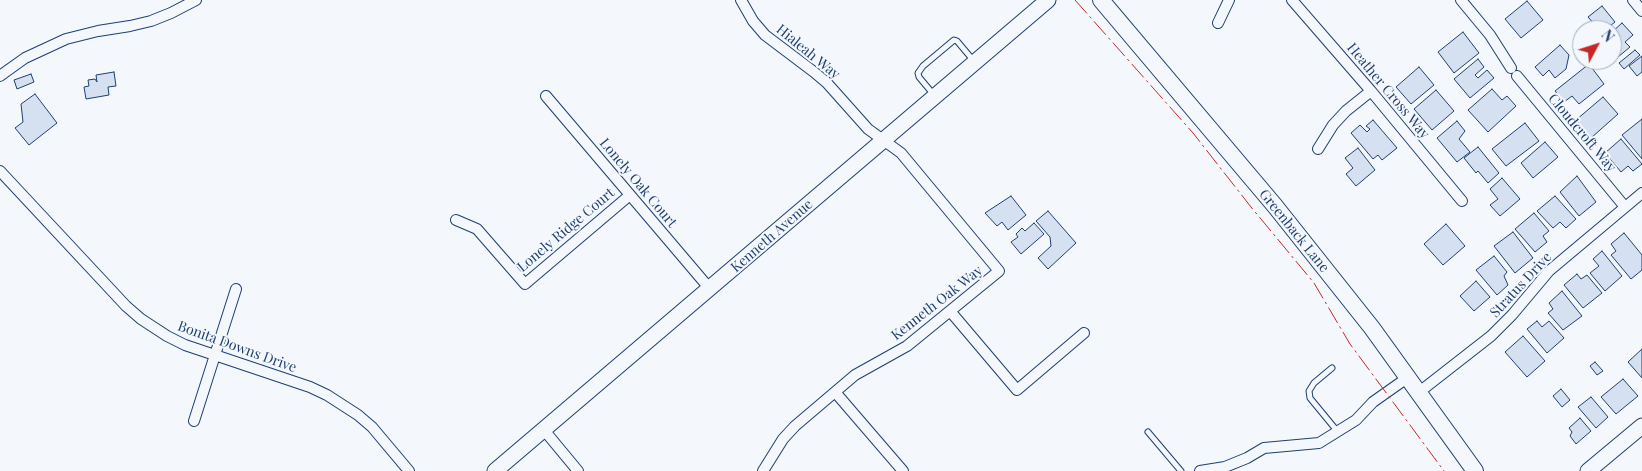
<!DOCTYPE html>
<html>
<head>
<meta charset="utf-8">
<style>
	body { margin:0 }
	#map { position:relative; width:1642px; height:471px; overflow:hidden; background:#f4f7fb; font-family:"Playfair Display",serif }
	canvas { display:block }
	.north { position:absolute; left:1572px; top:20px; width:50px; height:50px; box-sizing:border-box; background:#f4f7fb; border:1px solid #9eadc5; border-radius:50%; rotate:50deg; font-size:14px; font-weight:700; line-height:20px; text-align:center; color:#1d3f73 }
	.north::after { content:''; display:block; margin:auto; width:18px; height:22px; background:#c62828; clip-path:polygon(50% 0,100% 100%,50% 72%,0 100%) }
</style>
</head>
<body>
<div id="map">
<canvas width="1642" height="471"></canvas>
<div class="north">N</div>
</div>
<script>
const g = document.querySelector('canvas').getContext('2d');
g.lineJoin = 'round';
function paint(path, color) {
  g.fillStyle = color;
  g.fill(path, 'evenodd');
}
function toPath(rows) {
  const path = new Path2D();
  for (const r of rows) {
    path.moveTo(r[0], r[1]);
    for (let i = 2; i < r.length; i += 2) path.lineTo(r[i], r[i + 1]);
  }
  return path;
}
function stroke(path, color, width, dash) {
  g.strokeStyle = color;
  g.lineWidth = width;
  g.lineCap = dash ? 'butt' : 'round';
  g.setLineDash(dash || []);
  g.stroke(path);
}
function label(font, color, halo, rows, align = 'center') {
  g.font = font + ' "Playfair Display",serif';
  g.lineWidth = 4;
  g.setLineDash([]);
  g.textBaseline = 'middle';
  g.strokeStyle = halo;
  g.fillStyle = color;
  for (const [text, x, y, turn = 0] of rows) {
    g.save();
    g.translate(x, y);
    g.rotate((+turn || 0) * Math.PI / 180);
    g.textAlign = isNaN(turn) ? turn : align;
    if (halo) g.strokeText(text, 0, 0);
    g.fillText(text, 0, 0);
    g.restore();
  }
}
const building = toPath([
	[1527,1,1543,20,1521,38,1505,19,1527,1],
	[1602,6,1615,22,1605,30,1599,30,1588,17,1602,6],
	[1622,23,1633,35,1625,42,1630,47,1618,57,1612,51,1612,32,1622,23],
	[1463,32,1479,53,1454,73,1438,52,1463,32],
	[1560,45,1569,55,1566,69,1555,78,1549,70,1543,76,1535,67,1560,45],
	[1635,50,1640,55,1624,69,1619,63,1635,50],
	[1642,56,1642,72,1637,76,1629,66,1642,56],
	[1478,59,1484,67,1475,75,1478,78,1487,70,1494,78,1470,98,1454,79,1478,59],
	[1589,64,1604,84,1579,104,1572,96,1564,102,1555,91,1589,64],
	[1419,67,1434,85,1411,104,1396,87,1419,67],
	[114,72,116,86,108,87,109,95,86,99,84,87,89,86,88,80,95,79,97,82,96,75,114,72],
	[31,74,34,82,17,89,14,80,31,74],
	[1492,89,1502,100,1507,96,1516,106,1488,132,1468,110,1492,89],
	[1436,90,1454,111,1432,130,1414,109,1436,90],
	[35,94,57,123,29,145,15,128,23,122,21,104,35,94],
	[1603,97,1618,114,1591,138,1576,120,1603,97],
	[1642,119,1642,159,1622,135,1642,119],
	[1373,120,1397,148,1382,160,1378,155,1373,159,1351,133,1360,125,1367,132,1370,129,1366,126,1373,120],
	[1457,121,1465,131,1459,139,1470,152,1457,162,1437,138,1457,121],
	[1525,123,1539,141,1506,166,1492,149,1525,123],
	[1621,139,1642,164,1633,171,1628,166,1621,172,1605,153,1621,139],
	[1545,142,1558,157,1533,178,1521,163,1545,142],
	[1478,147,1499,173,1488,183,1478,171,1476,173,1464,158,1478,147],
	[1358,148,1375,170,1356,186,1346,174,1353,168,1345,158,1358,148],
	[1577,176,1596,202,1579,216,1560,192,1577,176],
	[1502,178,1520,199,1500,216,1490,205,1498,199,1490,189,1502,178],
	[1011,196,1026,215,1008,230,1002,222,997,226,985,213,1011,196],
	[1555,196,1576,219,1566,228,1560,222,1553,228,1537,211,1555,196],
	[1048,211,1076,243,1048,269,1038,258,1051,246,1050,237,1036,221,1048,211],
	[1534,213,1549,231,1543,236,1547,242,1535,252,1515,229,1534,213],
	[1034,223,1044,234,1021,254,1011,242,1018,237,1016,234,1022,228,1025,231,1034,223],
	[1446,224,1465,246,1443,265,1424,244,1446,224],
	[1513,232,1533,258,1515,273,1494,246,1513,232],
	[1624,233,1642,255,1642,270,1631,279,1611,255,1616,251,1611,244,1624,233],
	[1602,251,1622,276,1605,291,1590,273,1599,266,1593,259,1602,251],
	[1494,256,1507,272,1504,276,1508,285,1497,295,1476,270,1494,256],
	[1577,274,1581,279,1587,275,1602,293,1583,308,1564,285,1577,274],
	[1476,281,1490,297,1474,311,1460,296,1476,281],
	[1562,291,1582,316,1563,330,1548,313,1553,309,1549,303,1562,291],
	[1537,321,1542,327,1549,321,1564,338,1547,353,1527,329,1537,321],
	[1523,336,1545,361,1527,377,1505,352,1523,336],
	[1642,349,1642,378,1628,362,1642,349],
	[1595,362,1603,371,1597,375,1590,366,1595,362],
	[1623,379,1638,396,1616,414,1601,397,1623,379],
	[1561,389,1570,400,1562,407,1553,396,1561,389],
	[1591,397,1608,417,1596,428,1578,407,1591,397],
	[1580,418,1591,431,1576,444,1570,436,1572,432,1569,428,1580,418]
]);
paint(building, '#d5e0f0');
stroke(building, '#1d3f73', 1);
const lane = toPath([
	[934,95,919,77,918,73,923,66,954,40,957,41,973,60],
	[1332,368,1314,383,1309,391,1310,398,1338,432],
	[1148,432,1181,471]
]);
const street = toPath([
	[741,0,753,21,765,35,814,72,827,83,868,129,901,153,999,271,907,346,855,375,795,426,783,439,763,471],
	[1292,0,1371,91,1462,201],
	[1461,0,1490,35,1511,68],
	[1633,0,1642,11],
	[1218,23,1229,0],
	[0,76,25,58,66,39,98,31,130,26,151,21,171,13,196,0],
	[1517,76,1625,207],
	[546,96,710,289],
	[1318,149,1333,125,1346,111,1371,91],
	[0,171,126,306,141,319,167,336,185,345,310,387,327,395,358,415,372,427,409,471],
	[456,220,477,229,525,284,630,195],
	[950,311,1017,390,1084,333],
	[835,392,903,471],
	[1418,393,1491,336,1512,315,1549,271,1642,193],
	[194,421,236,289],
	[544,430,578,471],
	[1200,471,1225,467,1247,458,1264,448,1319,443,1356,420,1373,402,1407,378]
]);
const secondary = toPath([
	[495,471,1048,0],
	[1588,471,1642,426]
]);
const primary = toPath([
	[1101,0,1275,206,1372,328,1475,471]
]);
stroke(lane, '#1d3f73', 7);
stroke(street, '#1d3f73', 12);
stroke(secondary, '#1d3f73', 17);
stroke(primary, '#1d3f73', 18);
stroke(lane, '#f4f7fb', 5);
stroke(street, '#f4f7fb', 10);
stroke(secondary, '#f4f7fb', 15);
stroke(primary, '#f4f7fb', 16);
stroke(toPath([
	[1075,0,1193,133,1251,207,1314,283,1350,344,1444,471]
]), '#c62828', 1, [18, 4, 2.5, 4]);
label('14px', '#1d3f73', '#f4f7fb', [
	["Hialeah Way",808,52,39],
	["Heather Cross Way",1388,91,50],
	["Cloudcroft Way",1582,133,50],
	["Lonely Oak Court",638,183,50],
	["Lonely Ridge Court",566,230,-40],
	["Greenback Lane",1294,231,51],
	["Kenneth Avenue",772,236,-41],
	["Stratus Drive",1521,285,-47],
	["Kenneth Oak Way",937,303,-38],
	["Bonita Downs Drive",237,347,20]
]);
</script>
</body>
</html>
